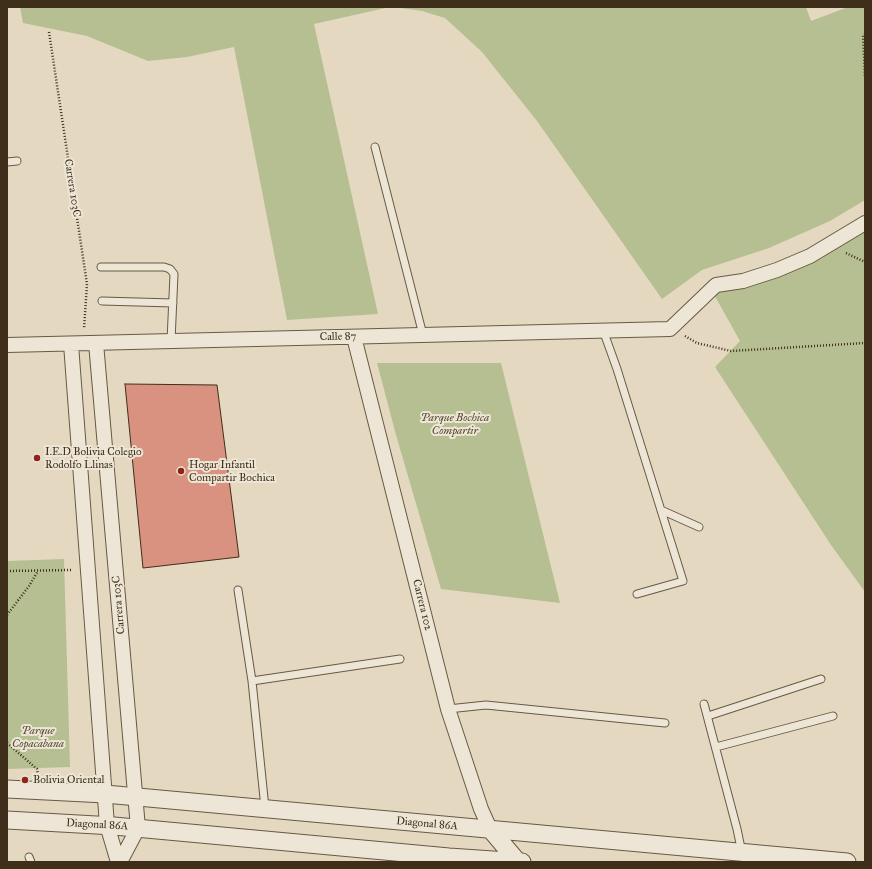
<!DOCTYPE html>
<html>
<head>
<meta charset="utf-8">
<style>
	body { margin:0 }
	#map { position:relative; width:872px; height:869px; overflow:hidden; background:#e4d9c0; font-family:"IM FELL Great Primer",serif }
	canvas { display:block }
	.frame { position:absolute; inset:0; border:8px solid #3f2e19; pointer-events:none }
</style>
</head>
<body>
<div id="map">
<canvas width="872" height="869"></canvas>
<div class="frame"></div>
</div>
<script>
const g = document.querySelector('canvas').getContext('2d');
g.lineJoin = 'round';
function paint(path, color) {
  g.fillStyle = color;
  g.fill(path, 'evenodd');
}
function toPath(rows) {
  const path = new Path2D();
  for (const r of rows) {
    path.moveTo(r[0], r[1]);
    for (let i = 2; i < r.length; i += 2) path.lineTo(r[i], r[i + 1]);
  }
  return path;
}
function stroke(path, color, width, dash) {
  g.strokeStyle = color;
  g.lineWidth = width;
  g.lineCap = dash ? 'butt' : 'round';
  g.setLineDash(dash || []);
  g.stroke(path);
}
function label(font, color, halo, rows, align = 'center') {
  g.font = font + ' "IM FELL Great Primer",serif';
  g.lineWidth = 4;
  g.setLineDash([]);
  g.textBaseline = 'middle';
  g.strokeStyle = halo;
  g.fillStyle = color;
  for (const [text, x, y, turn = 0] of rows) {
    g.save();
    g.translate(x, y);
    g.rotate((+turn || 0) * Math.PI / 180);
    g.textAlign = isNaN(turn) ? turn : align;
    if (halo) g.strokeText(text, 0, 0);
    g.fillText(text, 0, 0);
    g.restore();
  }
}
paint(toPath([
	[20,7,390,7,314,24,378,314,287,320,234,47,187,57,148,61,87,36,23,23],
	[394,7,806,7,811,21,848,7,865,7,865,200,830,221,769,248,702,270,662,299,537,121,482,52,445,18,422,11],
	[865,227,865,592,831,545,715,367,740,341,712,291,823,258,831,245],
	[377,363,501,363,560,603,441,589,396,435],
	[64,559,70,767,7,769,7,561]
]), '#b6bf91');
const building = toPath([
	[125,384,217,385,239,557,143,568,125,384]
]);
paint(building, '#d99180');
stroke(building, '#3f2e19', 1);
const service = toPath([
	[375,147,423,335],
	[7,162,17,161],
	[101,267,164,267,170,269,174,274,171,341],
	[102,301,173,303],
	[603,330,617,369,683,581,637,594],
	[661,510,699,527],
	[238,590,252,681,265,808],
	[252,681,400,659],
	[704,704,737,829,742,853],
	[448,709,486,705,665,723],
	[708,716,821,679],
	[716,747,833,716],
	[29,857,31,862]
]);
const minor = toPath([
	[354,337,448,709,481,809,490,829],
	[96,343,138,828,120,862],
	[71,344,107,825,118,862],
	[7,345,670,329,716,285,743,281,777,270,810,256,865,223]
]);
const tertiary = toPath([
	[7,789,105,794,847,862],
	[7,820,114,826,449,857,522,862],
	[490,829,518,862]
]);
stroke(service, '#685943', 9);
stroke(minor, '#685943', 16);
stroke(tertiary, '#685943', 19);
stroke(toPath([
	[49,32,87,284,84,329],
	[865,34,863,35,865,78],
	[846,253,865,262],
	[685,336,697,343,731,351,865,343],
	[7,571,72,570],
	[7,615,29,586,38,571],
	[7,743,37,769,38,775]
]), '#3f2e19', 2.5, [1, 2]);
stroke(service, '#ede6d6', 7);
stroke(minor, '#ede6d6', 14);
stroke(tertiary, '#ede6d6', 17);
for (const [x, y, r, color] of [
	[37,458,4,"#8f2418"],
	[181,471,4,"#8f2418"],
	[25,780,4,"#8f2418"]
]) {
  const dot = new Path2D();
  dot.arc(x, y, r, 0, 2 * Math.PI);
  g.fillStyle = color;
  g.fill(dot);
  stroke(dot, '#ede6d6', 1.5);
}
label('11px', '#3f2e19', '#ede6d6', [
	["Carrera 103C",72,188,81],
	["Calle 87",338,337,-1],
	["Carrera 103C",119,605,-95],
	["Carrera 102",422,605,76],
	["Diagonal 86A",427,824,5],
	["Diagonal 86A",97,825,3]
]);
label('italic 11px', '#574b31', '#ede6d6', [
	["Parque Bochica",455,418],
	["Compartir",455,431],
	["Parque",38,731],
	["Copacabana",38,744]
]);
label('11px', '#3f2e19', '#ede6d6', [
	["I.E.D Bolivia Colegio",45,452],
	["Rodolfo Llinas",45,465],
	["Hogar Infantil",189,465],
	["Compartir Bochica",189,478],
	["Bolivia Oriental",33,780]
], 'left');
</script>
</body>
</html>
